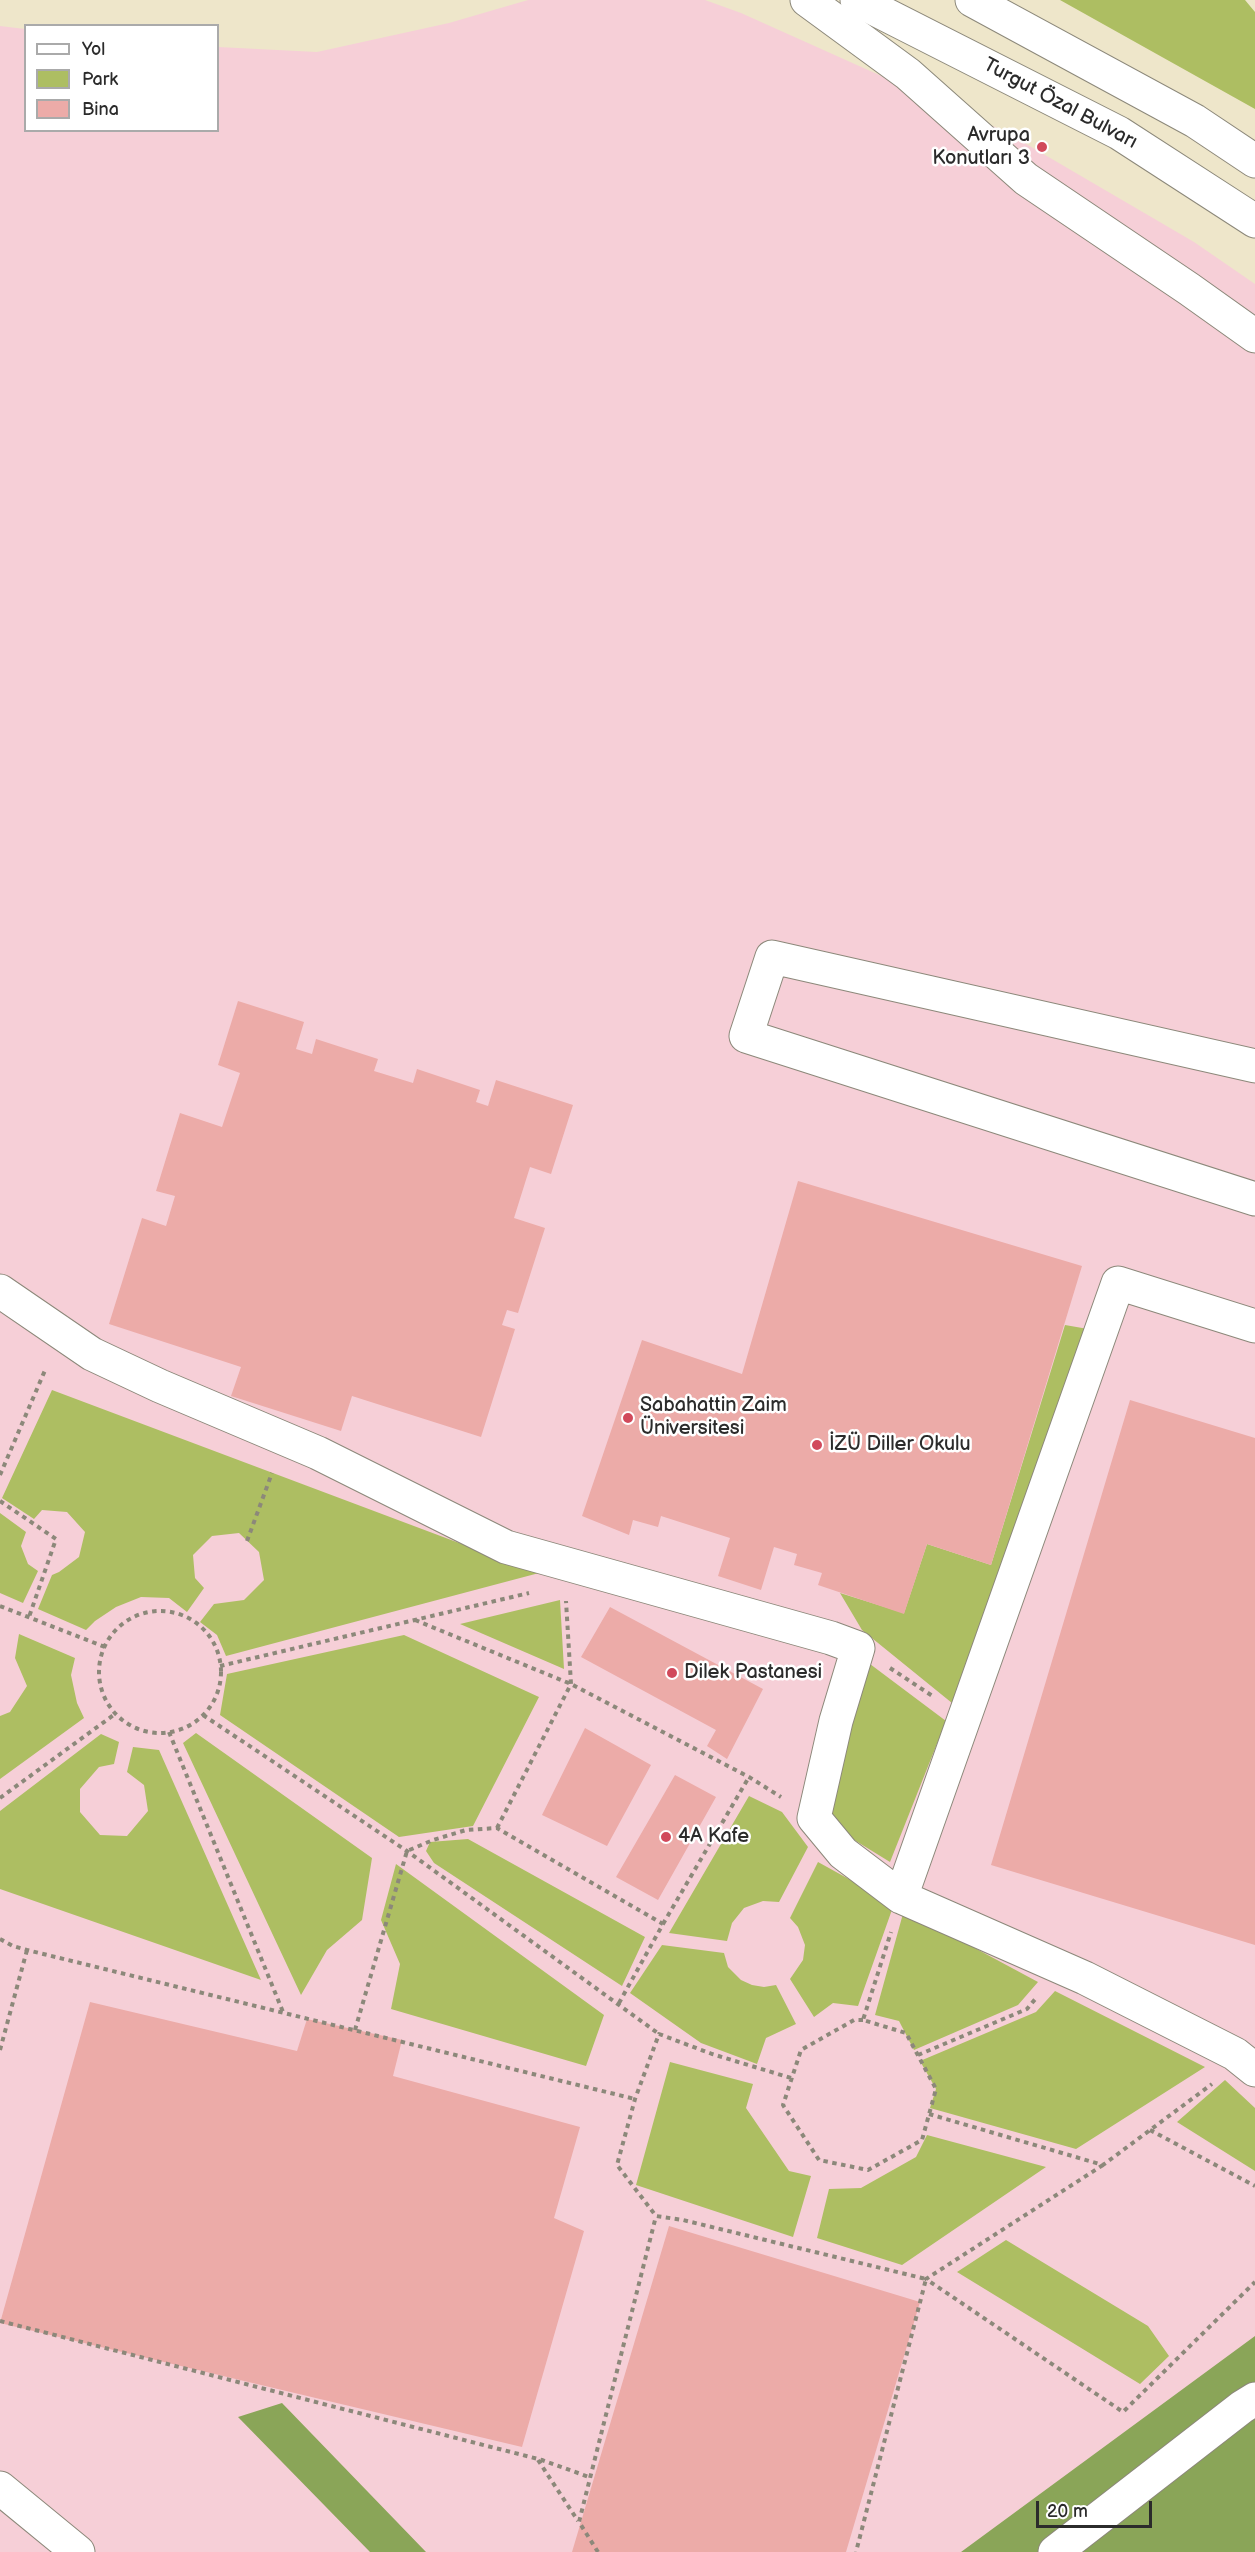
<!DOCTYPE html>
<html>
<head>
<meta charset="utf-8">
<style>
	body { margin:0 }
	#map { position:relative; width:1255px; height:2552px; overflow:hidden; background:#eee6ca; font-family:"Balsamiq Sans",sans-serif }
	canvas { display:block }
	.legend { position:absolute; left:24px; top:24px; width:195px; height:108px; box-sizing:border-box; background:#fff; border:2px solid #aaa; margin:0; padding:8px 10px; list-style:none; font-size:18px; color:#2b2b2b }
	.legend li { display:flex; align-items:center; gap:12px; height:30px }
	.legend b { width:30px; border:2px solid #aaa }
	.scale { position:absolute; left:1036px; top:2501px; width:116px; height:27px; box-sizing:border-box; border:3px solid #2b2b2b; border-top:0; padding-left:8px; font-size:18px; line-height:21px; white-space:nowrap; color:#2b2b2b; -webkit-text-stroke:4px #fff; paint-order:stroke }
</style>
</head>
<body>
<div id="map">
<canvas width="1255" height="2552"></canvas>
<ul class="legend">
<li><b style="height:8px;background:#fff"></b>Yol</li>
<li><b style="height:16px;background:#adbe62"></b>Park</li>
<li><b style="height:16px;background:#ecaba8"></b>Bina</li>
</ul>
<div class="scale">20 m</div>
</div>
<script>
const g = document.querySelector('canvas').getContext('2d');
g.lineJoin = 'round';
function paint(path, color) {
  g.fillStyle = color;
  g.fill(path, 'evenodd');
}
function toPath(rows) {
  const path = new Path2D();
  for (const r of rows) {
    if (r.length === 3) {
      path.moveTo(r[0] + r[2], r[1]);
      path.arc(r[0], r[1], r[2], 0, 2 * Math.PI);
      continue;
    }
    path.moveTo(r[0], r[1]);
    for (let i = 2; i < r.length; i += 2) path.lineTo(r[i], r[i + 1]);
  }
  return path;
}
function stroke(path, color, width, dash) {
  g.strokeStyle = color;
  g.lineWidth = width;
  g.lineCap = dash ? 'butt' : 'round';
  g.setLineDash(dash || []);
  g.stroke(path);
}
function label(font, color, halo, rows, align = 'center') {
  g.font = font + ' "Balsamiq Sans",sans-serif';
  g.lineWidth = 5;
  g.setLineDash([]);
  g.textBaseline = 'middle';
  g.strokeStyle = halo;
  g.fillStyle = color;
  for (const [text, x, y, turn = 0] of rows) {
    g.save();
    g.translate(x, y);
    g.rotate((+turn || 0) * Math.PI / 180);
    g.textAlign = isNaN(turn) ? turn : align;
    if (halo) g.strokeText(text, 0, 0);
    g.fillText(text, 0, 0);
    g.restore();
  }
}
paint(toPath([
	[528,0,705,0,741,13,1004,131,1194,242,1255,284,1255,2552,0,2552,0,26,25,29,26,130,218,130,218,47,317,52,449,23]
]), '#f6cfd7');
paint(toPath([
	[1060,0,1245,0,1255,12,1255,109],
	[1065,1325,1088,1329,952,1703,862,1630,840,1593,904,1613,927,1544,991,1565],
	[52,1390,539,1573,226,1656,217,1635,200,1622,214,1604,244,1600,264,1580,259,1552,239,1533,212,1536,193,1555,195,1578,204,1588,187,1612,169,1598,141,1597,116,1607,95,1621,86,1630,38,1609,52,1575,59,1572,79,1557,85,1532,67,1512,42,1510,34,1519,2,1498],
	[0,1513,26,1532,21,1546,28,1564,38,1571,23,1603,0,1593],
	[560,1600,564,1669,460,1624],
	[19,1634,75,1658,71,1675,77,1703,84,1718,0,1779,0,1716,10,1712,27,1686,15,1658],
	[404,1635,539,1697,473,1826,399,1837,220,1715,227,1674],
	[866,1661,946,1721,890,1862,825,1822],
	[196,1733,372,1858,362,1920,327,1950,301,1995,183,1743],
	[101,1734,119,1742,114,1764,99,1767,80,1789,80,1812,100,1835,127,1836,148,1811,144,1785,127,1772,133,1747,159,1750,261,1980,0,1889,0,1811],
	[749,1796,782,1812,808,1847,779,1902,763,1901,744,1908,732,1923,727,1941,669,1933],
	[468,1839,645,1937,622,1986,434,1863,426,1851,430,1842],
	[818,1862,894,1904,858,2006,833,2003,814,2017,790,1979,803,1960,805,1945,798,1927,790,1918],
	[396,1864,604,2015,586,2066,391,2009,400,1964,381,1920],
	[904,1910,1038,1982,1018,2005,914,2050,899,2021,875,2015],
	[662,1945,724,1953,728,1967,741,1980,752,1985,764,1987,776,1985,796,2024,766,2038,757,2064,701,2043,630,1993],
	[1055,1991,1205,2067,1076,2149,930,2108,936,2089,920,2061,1036,2012],
	[670,2062,753,2084,746,2108,789,2171,811,2176,793,2237,636,2185],
	[1225,2080,1255,2108,1255,2171,1177,2122],
	[927,2135,1046,2167,902,2265,817,2238,829,2189,861,2188,916,2157],
	[1006,2240,1148,2326,1169,2356,1140,2384,957,2272]
]), '#adbe62');
paint(toPath([
	[1255,2336,1255,2552,961,2552],
	[282,2403,426,2552,370,2552,238,2417]
]), '#8aa558');
paint(toPath([
	[238,1001,304,1022,296,1049,312,1054,316,1039,378,1059,374,1071,413,1083,417,1069,480,1090,476,1102,488,1106,496,1080,573,1105,551,1174,530,1167,514,1218,545,1228,518,1313,507,1310,502,1325,515,1329,481,1437,352,1396,341,1431,231,1396,241,1367,109,1324,142,1218,166,1226,175,1196,156,1191,180,1113,222,1127,240,1073,218,1065],
	[798,1181,1082,1266,991,1565,927,1544,904,1614,818,1585,822,1573,794,1565,797,1554,774,1547,761,1590,718,1576,730,1538,661,1516,658,1527,633,1520,629,1535,582,1516,642,1340,742,1374],
	[1130,1400,1255,1438,1255,1945,991,1865],
	[610,1607,763,1689,727,1759,707,1746,716,1730,581,1657],
	[585,1728,651,1765,607,1846,542,1815],
	[675,1775,716,1797,658,1900,616,1877],
	[90,2002,297,2051,307,2019,402,2040,393,2076,580,2127,554,2218,584,2231,522,2447,0,2323],
	[669,2226,920,2302,846,2552,572,2552]
]), '#ecaba8');
const minor = toPath([
	[807,0,908,74,1026,179,1189,289,1255,336],
	[1255,1066,772,957,746,1036,1255,1199],
	[0,1291,92,1354,160,1386,318,1453,506,1547,831,1638,858,1648,836,1721,814,1818,843,1853,901,1897],
	[1255,1326,1118,1283,901,1897,1085,1978,1235,2054,1255,2070],
	[0,2488,78,2552],
	[1055,2552,1242,2407,1255,2399]
]);
const major = toPath([
	[857,0,1119,133,1255,221],
	[972,0,1195,121,1255,161]
]);
stroke(minor, '#8c887a', 35);
stroke(major, '#8c887a', 35);
stroke(toPath([
	[0,1475,46,1368],
	[0,1501,56,1539,29,1617],
	[247,1541,272,1473],
	[0,1606,105,1647],
	[160,1672,61],
	[415,1620,571,1684,749,1777,781,1797],
	[220,1666,529,1593],
	[890,1668,934,1697],
	[203,1715,407,1851,659,2034],
	[169,1732,283,2012],
	[0,1798,115,1714],
	[497,1828,571,1684,566,1601],
	[663,1924,749,1777],
	[0,1939,13,1946,27,1950,635,2099],
	[863,2020,854,2020,801,2050,783,2105,819,2160,868,2170,922,2140,936,2089,906,2033,863,2020,891,1932],
	[355,2030,407,1851,433,1840,466,1830,497,1828,663,1924,619,2003],
	[0,2050,27,1950],
	[918,2055,1027,2009,1037,1997],
	[791,2078,712,2054,659,2034,635,2099,617,2165,656,2216,683,2220,926,2279,856,2552],
	[929,2114,1103,2165,1212,2084],
	[1150,2130,1255,2186],
	[1103,2165,926,2279,1123,2412,1255,2282],
	[0,2321,542,2460,589,2477],
	[538,2460,578,2521],
	[598,2552,579,2522,656,2216]
]), '#8c887a', 4, [4.5, 4.5]);
stroke(minor, '#fff', 33);
stroke(major, '#fff', 33);
for (const [x, y, r, color] of [
	[1042,147,6,"#d1495b"],
	[628,1418,6,"#d1495b"],
	[817,1445,6,"#d1495b"],
	[672,1673,6,"#d1495b"],
	[666,1837,6,"#d1495b"]
]) {
  const dot = new Path2D();
  dot.arc(x, y, r, 0, 2 * Math.PI);
  g.fillStyle = color;
  g.fill(dot);
  stroke(dot, '#fff', 2);
}
label('20px', '#2b2b2b', '#fff', [
	["Turgut Özal Bulvarı",1060,104,28]
]);
label('20px', '#2b2b2b', '#fff', [
	["Avrupa",1030,136,"right"],
	["Konutları 3",1030,159,"right"],
	["Sabahattin Zaim",640,1406],
	["Üniversitesi",640,1429],
	["İZÜ Diller Okulu",829,1445],
	["Dilek Pastanesi",684,1673],
	["4A Kafe",678,1837]
], 'left');
</script>
</body>
</html>
